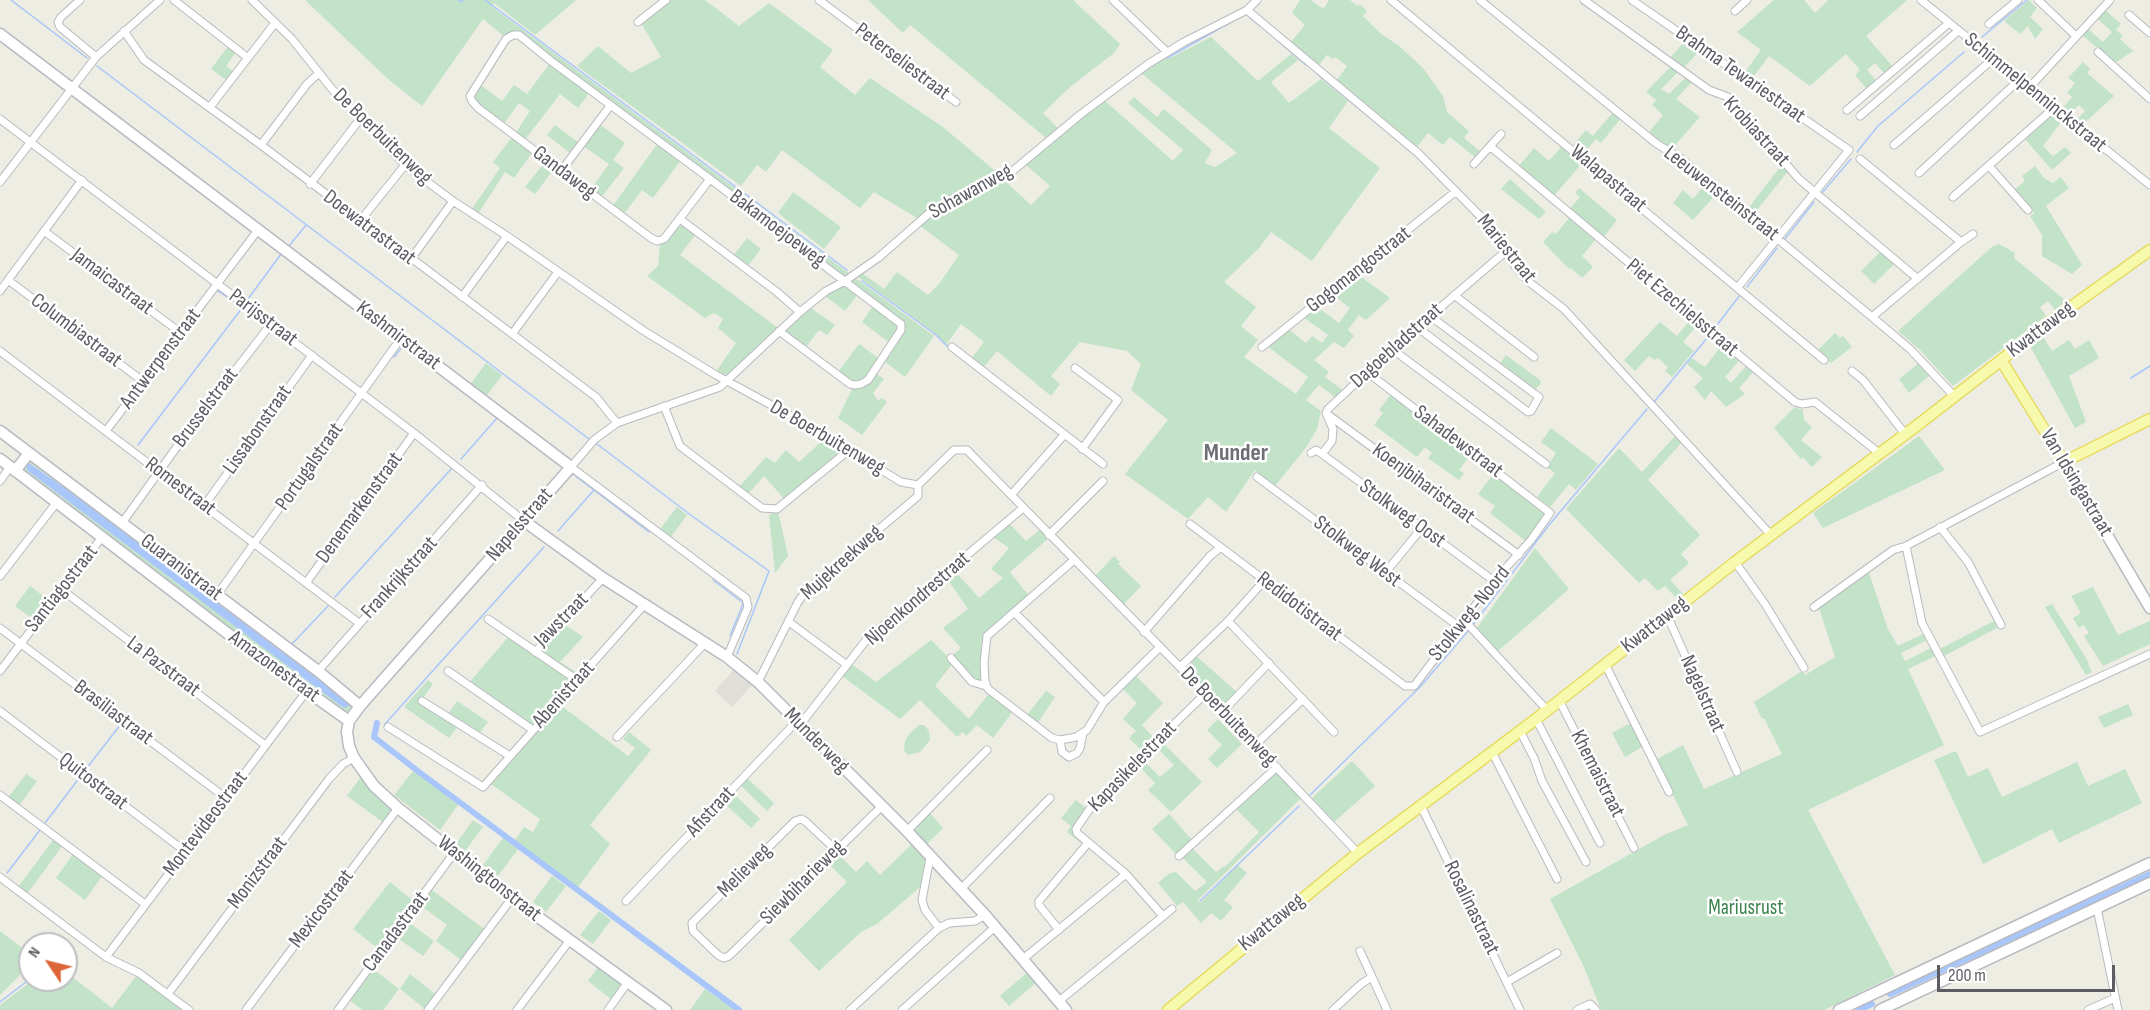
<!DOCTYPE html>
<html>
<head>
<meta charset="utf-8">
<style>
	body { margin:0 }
	#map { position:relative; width:2150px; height:1010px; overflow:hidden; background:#edede4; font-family:"Sofia Sans Condensed",sans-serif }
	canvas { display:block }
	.north { position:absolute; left:18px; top:932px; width:60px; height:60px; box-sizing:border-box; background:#fff; border:2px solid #bebec1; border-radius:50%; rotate:305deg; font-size:16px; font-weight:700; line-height:24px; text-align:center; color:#5c5d63 }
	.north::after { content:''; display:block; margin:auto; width:21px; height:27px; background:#dc663a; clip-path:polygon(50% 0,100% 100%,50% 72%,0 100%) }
	.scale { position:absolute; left:1937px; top:965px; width:178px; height:27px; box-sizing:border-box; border:3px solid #5c5d63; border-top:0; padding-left:8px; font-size:18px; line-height:21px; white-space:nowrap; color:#5c5d63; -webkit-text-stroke:4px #fff; paint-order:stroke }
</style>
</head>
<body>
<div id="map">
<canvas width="2150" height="1010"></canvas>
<div class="north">N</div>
<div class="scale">200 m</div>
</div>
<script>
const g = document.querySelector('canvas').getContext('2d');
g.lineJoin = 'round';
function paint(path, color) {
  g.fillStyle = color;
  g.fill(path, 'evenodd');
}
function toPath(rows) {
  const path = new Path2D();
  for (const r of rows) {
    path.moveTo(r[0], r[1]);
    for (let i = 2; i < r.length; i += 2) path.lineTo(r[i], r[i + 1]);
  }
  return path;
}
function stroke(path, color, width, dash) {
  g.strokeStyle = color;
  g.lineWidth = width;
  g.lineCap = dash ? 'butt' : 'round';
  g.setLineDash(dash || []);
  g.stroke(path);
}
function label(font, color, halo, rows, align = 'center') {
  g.font = font + ' "Sofia Sans Condensed",sans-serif';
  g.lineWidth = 5;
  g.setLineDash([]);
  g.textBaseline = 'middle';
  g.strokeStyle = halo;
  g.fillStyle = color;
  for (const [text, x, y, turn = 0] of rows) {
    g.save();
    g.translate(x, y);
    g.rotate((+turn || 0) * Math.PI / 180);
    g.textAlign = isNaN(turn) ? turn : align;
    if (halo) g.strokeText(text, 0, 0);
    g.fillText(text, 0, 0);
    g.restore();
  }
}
paint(toPath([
	[736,667,754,683,732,707,715,691]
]), '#dfded8');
paint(toPath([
	[305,0,576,0,535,35,494,3,491,6,850,274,843,276,516,31,505,37,483,19,422,106,389,80],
	[668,0,705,0,739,26,769,3,833,50,820,67,855,95,870,78,943,127,1000,175,946,199,917,218,874,192,860,208,782,150,766,172,757,165,741,186,577,66,598,46,631,73,661,57,641,23],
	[868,0,1073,0,1120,44,1114,53,1070,87,1043,113,1058,128,1046,138,910,25,903,33],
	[1300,0,1311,0,1320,7,1324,8,1329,0,1350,0,1358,6,1360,4,1367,11,1363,16,1381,34,1398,45,1423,68,1443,96,1447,112,1469,131,1464,138,1482,153,1476,158,1450,137,1443,145,1428,133,1416,148,1337,80,1347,66,1335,57,1333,59,1327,55,1319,65,1291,42,1305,25,1292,13],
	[1774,0,1804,0,1815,13,1828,0,1907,0,1866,36,1894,68,1886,75,1875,63,1867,70,1877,82,1868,90,1855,75,1860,70,1846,54,1810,86,1769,56,1751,80,1743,75,1761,50,1737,32],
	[2029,0,2037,8,2030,17,2043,29,2035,39,2028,26,2020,34,2004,21],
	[2104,9,2121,24,2116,30,2123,36,2120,39,2133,51,2115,63,2082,35,2088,29,2103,42,2112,32,2097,18],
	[1211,37,1258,81,1291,54,1298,60,1271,82,1289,103,1321,79,1348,101,1329,128,1380,168,1312,261,1271,232,1259,248,1224,282,1256,307,1241,326,1258,340,1244,357,1296,394,1308,377,1267,346,1287,328,1306,343,1312,336,1322,343,1328,335,1303,317,1316,306,1339,323,1350,308,1332,294,1357,274,1390,298,1366,320,1359,315,1348,330,1354,336,1344,348,1334,342,1314,360,1329,372,1325,377,1344,391,1336,398,1319,385,1306,400,1321,411,1317,429,1305,449,1275,486,1255,470,1226,512,1208,497,1188,519,1125,474,1168,420,1131,390,1141,364,1127,351,1080,342,1051,376,1060,384,1051,396,997,351,983,368,971,359,984,342,961,324,946,345,937,335,857,276,862,273,884,289,897,272,928,295,939,284,959,255,919,225,947,205,1004,180,1031,205,1050,186,1026,165,1104,100,1173,161,1183,150,1128,103,1134,97,1157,117,1164,109,1212,150,1205,163,1215,167,1237,153,1141,73,1167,55,1170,58],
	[1686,40,1700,50,1683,69,1669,59],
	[229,45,237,51,226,66,236,73,229,82,211,69],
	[2083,62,2090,69,2087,73,2114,96,2080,127,2074,122,2085,111,2079,105,2067,116,2060,111,2072,97,2067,93,2075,83,2068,78],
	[550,63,590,92,578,108,560,94,524,141,515,134,530,111,519,103,503,125,472,99,478,83,502,101,514,85,527,94],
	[1671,66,1679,71,1661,89,1669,94,1686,77,1692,82,1676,99,1700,117,1671,150,1649,132,1663,115,1652,105,1656,100,1646,92],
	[1614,111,1622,117,1601,143,1596,139,1583,155,1572,146,1586,130,1593,136],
	[2053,114,2062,121,2043,146,2053,156,2065,147,2071,153,2052,170,2025,139],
	[599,124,625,143,613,160,624,168,601,198,590,190,609,164,583,146],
	[555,125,579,143,571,154,547,135],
	[512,137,532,153,514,178,505,172,478,214,471,210,500,168,493,162],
	[658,143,681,160,653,198,642,190,623,215,612,207],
	[1563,145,1583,162,1553,197,1518,167,1534,148,1549,161],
	[545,162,554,169,535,194,525,187],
	[1783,163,1789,170,1753,215,1747,210],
	[2035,166,2044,178,2053,183,2061,177,2069,188,2046,206,2082,265,2072,274,2042,256,2042,235,2030,216,2034,213,2014,190,2025,181,2022,176],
	[1510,179,1546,212,1539,219,1501,189],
	[1706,183,1718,192,1693,220,1673,203,1683,190,1693,199],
	[1579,188,1617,220,1603,238,1569,210,1580,197,1575,193],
	[793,192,841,227,824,249,778,213],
	[1569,218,1595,240,1582,256,1593,267,1582,278,1571,268,1569,269,1543,242,1552,232,1556,234],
	[681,225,696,234,680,255,778,328,732,374,726,375,717,370,736,343,718,328,723,319,714,313,705,318,647,276,658,266,660,245],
	[747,238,761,249,747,267,733,256],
	[1999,244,2015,253,2014,258,2066,301,2055,310,2048,301,2040,307,2046,316,1953,386,1919,349,1898,331,1993,246],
	[1881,251,1895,263,1874,284,1861,271],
	[854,277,934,336,905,377,884,361,899,340,903,327,852,283,851,280],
	[843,284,858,294,845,311,824,295],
	[873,306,896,322,899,328,891,344,862,322],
	[809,307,835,325,827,335,819,330,805,348,784,331],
	[1691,319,1698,324,1683,342,1694,351,1672,377,1665,371,1668,367,1658,358,1655,360,1649,356,1635,371,1624,360,1660,322,1677,336],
	[1835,333,1840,338,1843,336,1852,347,1831,363,1817,351],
	[2043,337,2052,351,2069,340,2075,349,2089,340,2099,358,2069,376,2086,422,2075,428,2030,346],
	[859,344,881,360,865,380,853,382,838,372],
	[1722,345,1740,359,1725,377,1731,383,1747,365,1754,371,1739,388,1745,394,1726,407,1711,391,1705,400,1694,387,1703,378,1687,364,1692,358,1705,367],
	[1506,355,1540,380,1541,383,1535,390,1499,365],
	[486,363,502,375,485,398,469,386],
	[1919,363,1929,376,1909,393,1899,379],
	[876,373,884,379,873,393,878,401,882,398,887,402,862,435,838,418,853,387],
	[1392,393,1472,453,1459,470,1464,473,1459,480,1428,458,1432,453,1425,447,1417,457,1374,425,1383,413,1379,410],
	[1795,407,1803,410,1804,420,1812,427,1801,440,1822,457,1812,467,1803,457,1801,459,1774,428],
	[1551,428,1598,464,1576,490,1569,484,1550,507,1537,497,1555,473,1547,467,1556,453,1541,442],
	[1676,435,1682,442,1648,480,1700,535,1681,554,1689,563,1670,580,1683,594,1677,599,1665,586,1658,591,1645,578,1639,583,1566,509,1619,448,1642,472],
	[1919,436,1945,470,1823,528,1813,513],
	[824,439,839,448,841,454,785,500,764,476,747,495,738,488,766,457,775,463,786,450,799,462],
	[30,458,266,636,353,705,350,712,344,715,23,474,21,466],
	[30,463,65,488,347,701,344,708,28,471],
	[1496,471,1550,511,1527,542,1490,513,1495,506,1478,494],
	[677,507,687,515,671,537,660,529],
	[778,511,788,556,775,573,769,515],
	[1009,523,1026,541,1041,529,1049,538,1010,572,1029,596,984,635,981,644,982,682,971,681,953,663,935,686,969,719,990,692,1014,710,993,738,977,725,966,736,963,732,957,737,920,700,900,719,842,676,851,664,876,682,931,640,949,658,961,648,943,628,968,609,946,577,954,570,979,598,1003,578,991,569,1009,548,993,537],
	[1535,548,1569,589,1498,651,1477,628],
	[1114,556,1120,562,1118,564,1141,586,1122,606,1094,577],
	[1869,573,1888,629,1898,646,1925,633,1929,639,1901,653,1905,661,1931,648,1935,656,1908,669,1944,745,1808,810,1895,975,1824,1010,1601,1010,1584,967,1550,899,1664,835,1688,825,1655,760,1683,745,1704,789,1782,754,1764,718,1762,719,1754,702,1802,671,1805,675,1835,657,1819,608],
	[30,586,50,601,35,620,15,606],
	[2093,587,2118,635,2150,621,2150,644,2103,666,2084,636,2089,633,2084,625,2079,628,2073,618,2081,613,2071,596],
	[2052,604,2089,663,2088,664,2092,672,2086,675,2045,607],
	[1994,621,1997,628,1944,656,1940,649],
	[564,624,583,637,560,662,580,675,535,726,532,726,469,683,509,636,537,655],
	[1195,655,1238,693,1224,706,1220,704,1186,669,1186,665],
	[1135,675,1163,703,1142,725,1155,739,1143,752,1129,738,1136,731,1123,719,1137,703,1122,688],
	[428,680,433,684,421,701,459,725,449,738,404,707],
	[1046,691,1055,697,1037,724,1026,716],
	[457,701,488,722,478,735,447,715],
	[559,704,628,756,635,748,623,739,629,732,651,750,590,825,610,844,578,887,515,840,524,827,533,832,540,819,491,784],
	[2128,704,2133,715,2104,728,2098,717],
	[1218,719,1242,744,1217,768,1208,759,1222,745,1207,730],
	[1631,723,1644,746,1625,757,1612,733],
	[919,725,924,725,929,731,930,740,920,752,908,755,904,751,905,741,910,733],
	[1160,740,1202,782,1171,812,1148,790,1155,783,1137,764,1142,759,1160,777,1174,765,1155,746],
	[1956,751,1968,777,1988,768,2002,797,2077,762,2088,786,2125,769,2142,803,2059,843,2052,829,1983,864,1934,760],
	[1352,761,1375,786,1334,822,1312,798],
	[414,770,458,805,440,830,394,795],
	[1276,773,1301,798,1197,901,1200,903,1238,865,1247,873,1224,900,1233,907,1221,921,1211,913,1201,923,1183,902,1177,906,1158,883,1170,873,1176,872,1195,891,1207,882,1182,857,1192,848,1216,872,1224,866,1225,867,1259,832,1236,809],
	[26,774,37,781,18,807,7,799],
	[362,775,392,807,392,810,384,823,347,796],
	[747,778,774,803,767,811,740,785],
	[733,793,760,819,751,828,724,803],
	[1076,800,1088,810,1076,825,1083,841,1081,843,1067,832,1071,826,1061,818],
	[929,812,943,828,925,846,912,833,913,828],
	[1169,814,1193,841,1177,855,1152,829],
	[473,820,483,827,465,851,456,844],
	[503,838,518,849,498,876,483,865],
	[54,839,63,845,27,894,18,887],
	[913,843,928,859,925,883,877,924,861,932,819,971,789,940,847,882,827,862,837,853,856,872,867,861,880,875],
	[74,853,103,875,85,900,56,878],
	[552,876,566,886,546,912,533,902],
	[390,882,416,903,380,950,353,929],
	[432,890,484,929,461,960,436,941,447,925,420,905],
	[599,911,611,920,593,944,580,935],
	[408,922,434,941,423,956,396,937],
	[0,931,30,954,30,965,0,995],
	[601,963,622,983,612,1000,588,981],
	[373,969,399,989,383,1010,363,1010,349,1000],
	[1029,971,1038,981,1009,1006,1000,996],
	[66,972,112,1008,137,975,186,1010,0,1010,0,1005,33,980,66,980],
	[410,974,435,994,425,1009,400,989],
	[705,989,734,1010,690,1010]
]), '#c2e3c8');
paint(toPath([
	[29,463,65,488,347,701,350,704,349,706,344,708,301,676,28,471,26,467]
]), '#a8c6f9');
stroke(toPath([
	[11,0,87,58],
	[458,0,461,2,463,0],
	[485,0,847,270],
	[1250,18,1263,28],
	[1982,37,2027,0],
	[1277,40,1306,65],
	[1167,58,1233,21],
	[97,66,589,439],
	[1317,74,1408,149],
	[1857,152,1878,126,1964,52],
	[1821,194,1851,159],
	[1784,240,1814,202],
	[289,246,306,225],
	[862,281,936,335,949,348],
	[1747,287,1777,248],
	[218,291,229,298],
	[248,299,281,254],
	[1714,329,1740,295],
	[394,357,403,346],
	[419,359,422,360],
	[2131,378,2150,366],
	[1654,402,1708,337],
	[597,444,692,516,769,571,737,654],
	[138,445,242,308],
	[461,459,497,418],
	[569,477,573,474,649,532],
	[558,531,593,491],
	[713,580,742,602,743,604,730,636],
	[335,597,452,468],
	[1472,626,1549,525,1647,409],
	[292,644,328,606],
	[385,724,544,547],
	[86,769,121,724],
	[1310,795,1420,687,1468,631],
	[45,823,80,777],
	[7,873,40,830],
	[1200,901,1299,806],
	[0,1002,30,979]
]), '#a8c6f9', 1.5);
stroke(toPath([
	[377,723,374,737,419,772,739,1010],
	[1890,994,2150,874],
	[1859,1010,1872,1004]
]), '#a8c6f9', 6);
const street = toPath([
	[80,0,61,17,58,22,60,27,96,57],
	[174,0,248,58],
	[252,0,292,39,332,89,405,165,453,201,507,236,644,331,716,375,806,424,901,482,918,485,954,450,967,450,1223,711,1358,853],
	[819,0,956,102],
	[1113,0,1167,52],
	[1391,0,1824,360],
	[1480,0,1657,144,1680,158,1872,317,1910,349,1954,396],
	[1584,0,1709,90,1728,97,1799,179,1918,279],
	[1632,0,1849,150,1738,287],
	[1921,0,2150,185],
	[2038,0,2076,36],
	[1247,10,1418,153,1488,224,1515,266,1529,282,1564,309,1771,535],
	[1735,11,1747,0],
	[2129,15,2150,33],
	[638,22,666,0],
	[1989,24,2018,0],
	[124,31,144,60,261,145,596,397,617,423],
	[2098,52,2150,99],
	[2029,88,2110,0],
	[210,107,275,23],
	[1847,110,1949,23],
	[1860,116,1958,31],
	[0,119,414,433,524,521],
	[261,145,307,84,319,73],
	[1894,145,1993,59],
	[1491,147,1795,402,1802,404,1815,402,1879,453],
	[1860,159,1961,242],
	[1474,164,1501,134],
	[1989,166,2028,210],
	[561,171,610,106],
	[1919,173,2019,80],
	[710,179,664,239,657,241,651,238,478,108,472,101,470,96,506,39,513,35,519,35,551,61,710,179,897,321,901,324,901,330,868,380,861,384,855,385,850,384,779,331],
	[0,182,96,57,160,0],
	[310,184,360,119],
	[1953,197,2054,108],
	[680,219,777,292,800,312],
	[360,221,405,165],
	[44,231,181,333],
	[411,259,453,201],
	[8,280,144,382],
	[0,291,82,180],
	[1454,295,1534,357],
	[462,297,507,236],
	[1872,317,1961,242,1973,234],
	[1417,327,1528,412,1531,411,1539,397,1430,316],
	[512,334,558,272],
	[952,347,1103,464],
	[1262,347,1455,192],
	[1392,349,1546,464],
	[0,351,359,623],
	[1075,368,1118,400,1082,449],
	[1852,371,1863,380,1905,434],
	[664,406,680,446,762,508,777,509,849,450],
	[1327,414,1519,555],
	[106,431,258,230],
	[1311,453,1316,450,1322,454,1494,581],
	[1322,454,1332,441,1333,429,1326,413,1328,409,1392,349,1505,252],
	[1257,477,1458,626],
	[0,481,10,467],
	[1011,495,1064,435],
	[204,506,312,355],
	[122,523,184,437,271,324],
	[1190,524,1405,686,1414,686,1494,581,1531,540,1550,513,1367,372],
	[1940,527,1968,562,2001,625],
	[1049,535,1103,481],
	[1906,546,1922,623,1980,732,2150,654],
	[1074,560,987,636,984,663,985,681,988,689,1052,738,1060,740,1076,737,1087,730,1104,702,1160,647],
	[1735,562,1765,604,1804,668],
	[1385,573,1422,528],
	[0,576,57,502],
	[306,583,414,433],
	[61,589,265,745],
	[217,595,401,338],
	[1814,607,1893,550,1906,546,2064,462],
	[1014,612,1104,702],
	[1667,615,1737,772],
	[488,619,577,680],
	[1463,619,1547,710],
	[1228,621,1334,732],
	[789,622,847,665],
	[0,628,226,798],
	[1144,632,1210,556,1220,548],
	[535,652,603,578],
	[727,657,748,607,746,598,571,467,594,440,617,423,720,387,800,312,826,291,845,281,878,258,933,210,948,201,1009,174,1081,114,1148,64,1184,42,1247,10,1257,0],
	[951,658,972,682,986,686],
	[1605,664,1669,792],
	[1180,667,1228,621,1264,581],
	[0,671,102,537],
	[318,671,482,485],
	[448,671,533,730],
	[758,682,798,602,806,591,918,496,918,485],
	[1559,700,1634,848],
	[422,701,510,756],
	[0,711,186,852],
	[1223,711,1269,663],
	[1536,719,1600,843],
	[800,725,867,639,1023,508],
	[388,727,483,787,645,604],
	[1520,731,1534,758,1542,781,1586,862],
	[617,737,705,643],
	[1060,740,1062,752,1069,757,1077,753,1080,748,1083,733],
	[1255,745,1303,699],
	[1492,752,1557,879],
	[0,795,145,904],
	[1421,806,1520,1010],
	[907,831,987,750],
	[836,850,805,821,801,819,795,821,692,923,693,931,718,955,724,958,729,956,882,806],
	[1179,856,1277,767],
	[930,858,922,900,925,910,939,928],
	[0,877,106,957,139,973,189,1010],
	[961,889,1050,798],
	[626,901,796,722],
	[2097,908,2118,1010],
	[1163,916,1126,874,1077,833,1076,829,1089,810,1119,778,1206,693],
	[1059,930,1039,905,1039,901,1088,843],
	[1360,951,1372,977],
	[106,957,306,692],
	[1023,959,1126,874],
	[1507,982,1557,953],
	[168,994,329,779,343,764,354,758],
	[1059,1001,1172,909],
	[246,1010,398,808],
	[338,1010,454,853],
	[428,1010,512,898],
	[517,1010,570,940],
	[608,1010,628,982],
	[850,1010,939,928,949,923,975,921,985,915],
	[902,1010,995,927],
	[1333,1010,1361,984,1372,977,1387,1010],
	[1577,1010,1590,1004,1596,1010],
	[2088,1010,2115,998]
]);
const secondary = toPath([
	[0,34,571,467,360,706,349,721,347,732,349,746,354,758,374,786,398,808,512,898,666,1010],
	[0,431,318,671,360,706],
	[0,459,248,649,349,721],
	[2064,462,2150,608],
	[15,471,29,453],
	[524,521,603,578,727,657,758,682,907,831,985,915,1066,1010],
	[1839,1010,2150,863],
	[1880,1010,2150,883]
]);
const primary = toPath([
	[2001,360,2064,462,2150,419],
	[1168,1010,1358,853,1536,719,1735,562,1919,424,2054,319,2150,250]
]);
stroke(street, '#b9babf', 9);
stroke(secondary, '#b9bac1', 13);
stroke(primary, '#e7db63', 13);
stroke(street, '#fff', 7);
stroke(secondary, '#fff', 10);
stroke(primary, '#f7f9ad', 10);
label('21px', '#5c5d63', '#fff', [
	["Peterseliestraat",902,62,37],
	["Brahma Tewariestraat",1740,75,35],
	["Schimmelpenninckstraat",2035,93,39],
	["Krobiastraat",1756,132,47],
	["De Boerbuitenweg",382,137,44],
	["Gandaweg",564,173,37],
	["Walapastraat",1608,179,40],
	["Sohawanweg",971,192,-29],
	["Leeuwensteinstraat",1721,194,38],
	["Doewatrastraat",369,228,37],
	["Bakamoejoeweg",777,229,37],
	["Mariestraat",1506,249,51],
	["Gogomangostraat",1359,270,-38],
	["Jamaicastraat",112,282,37],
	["Piet Ezechielsstraat",1682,308,40],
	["Parijsstraat",263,318,37],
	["Kwattaweg",2041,330,-37],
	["Columbiastraat",76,331,37],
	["Kashmirstraat",398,336,37],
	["Dagoebladstraat",1397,346,-42],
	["Antwerpenstraat",161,359,-53],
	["Brusselstraat",206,408,-53],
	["Lissabonstraat",258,430,-55],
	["De Boerbuitenweg",827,438,30],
	["Sahadewstraat",1458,442,37],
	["Portugalstraat",310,467,-55],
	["Van Idsingastraat",2076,483,59],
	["Koenjbiharistraat",1423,484,36],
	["Romestraat",180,487,37],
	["Denemarkenstraat",360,508,-54],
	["Stolkweg Oost",1402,514,36],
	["Napelsstraat",520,525,-49],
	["Stolkweg West",1357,552,37],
	["Mujekreekweg",842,563,-42],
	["Guaranistraat",181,568,37],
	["Frankrijkstraat",400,578,-48],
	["Santiagostraat",62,589,-52],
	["Njoenkondrestraat",918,599,-41],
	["Redidotistraat",1299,607,37],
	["Stolkweg-Noord",1470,614,-51],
	["Jawstraat",562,620,-45],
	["Kwattaweg",1655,625,-38],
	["La Pazstraat",163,667,37],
	["Amazonestraat",274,667,36],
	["Nagelstraat",1702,694,66],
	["Abenistraat",564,695,-48],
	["Brasiliastraat",113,713,37],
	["De Boerbuitenweg",1228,717,46],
	["Munderweg",816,741,45],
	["Kapasikelestraat",1133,767,-46],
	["Khemaistraat",1597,774,63],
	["Quitostraat",93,782,37],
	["Afistraat",711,812,-47],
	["Montevideostraat",206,824,-53],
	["Melieweg",745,871,-45],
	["Monizstraat",258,873,-53],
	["Washingtonstraat",489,879,38],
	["Siewbiharieweg",803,883,-45],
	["Rosalinastraat",1471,908,64],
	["Mexicostraat",322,909,-53],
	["Kwattaweg",1272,923,-39],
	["Canadastraat",396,932,-53]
]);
label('21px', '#3b824c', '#fff', [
	["Mariusrust",1746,909]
]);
label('bold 24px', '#6d6f75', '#fff', [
	["Munder",1236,454]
]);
</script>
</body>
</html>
